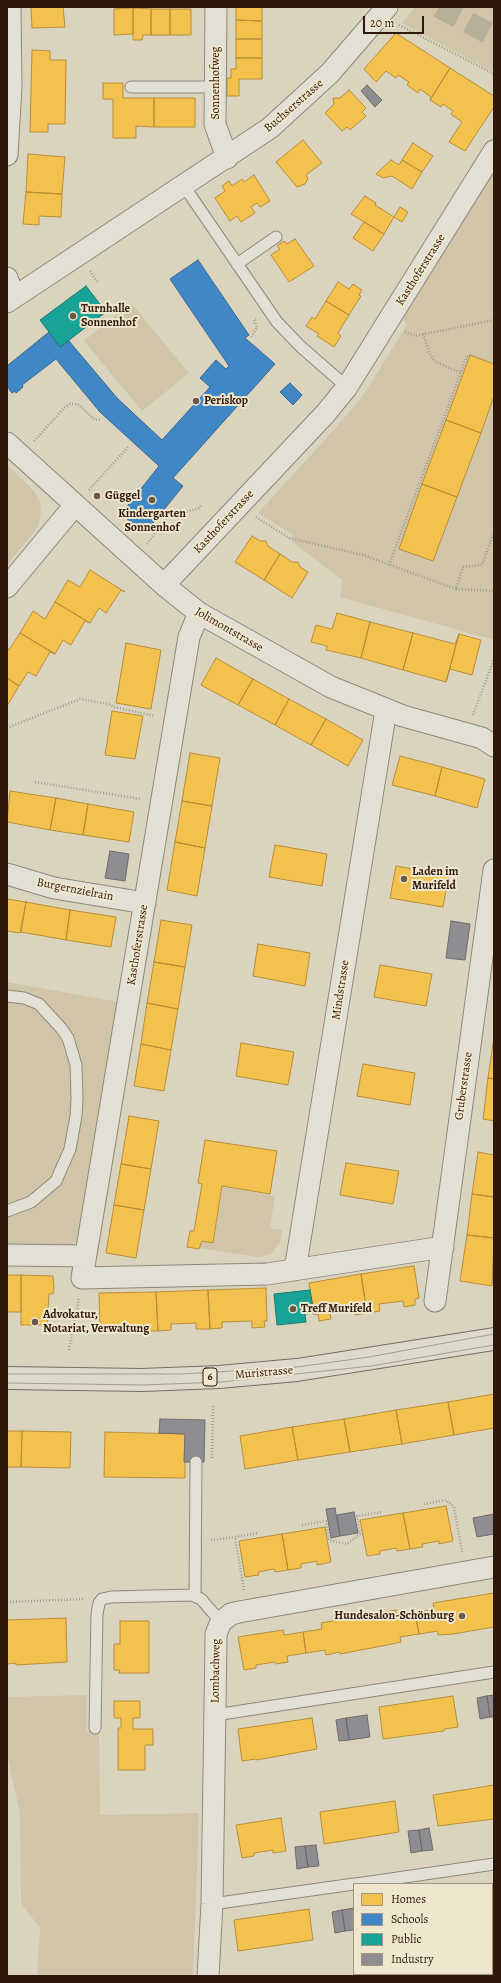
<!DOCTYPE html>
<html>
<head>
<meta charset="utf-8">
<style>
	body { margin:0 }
	#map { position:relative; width:501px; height:1983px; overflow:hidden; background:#dad4be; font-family:Alegreya,serif }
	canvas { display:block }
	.frame { position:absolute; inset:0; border:8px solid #2f170b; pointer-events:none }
	.legend { position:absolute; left:353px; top:1883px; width:140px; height:92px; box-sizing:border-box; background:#efe7cd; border:1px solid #a2947f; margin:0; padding:5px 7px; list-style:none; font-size:12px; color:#2f170b }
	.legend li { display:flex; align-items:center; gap:8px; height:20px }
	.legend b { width:20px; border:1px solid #a2947f }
	.scale { position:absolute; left:363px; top:16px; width:61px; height:18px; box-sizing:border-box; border:2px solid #2f170b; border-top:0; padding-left:5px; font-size:12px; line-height:14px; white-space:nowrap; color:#2f170b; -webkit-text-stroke:3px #efe7cd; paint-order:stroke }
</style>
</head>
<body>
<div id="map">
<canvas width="501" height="1983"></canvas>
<div class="frame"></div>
<ul class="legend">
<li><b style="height:11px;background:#f2c14e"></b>Homes</li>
<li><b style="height:11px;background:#3f88c5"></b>Schools</li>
<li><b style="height:11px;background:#17a398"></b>Public</li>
<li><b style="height:11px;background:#8d8d92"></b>Industry</li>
</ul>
<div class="scale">20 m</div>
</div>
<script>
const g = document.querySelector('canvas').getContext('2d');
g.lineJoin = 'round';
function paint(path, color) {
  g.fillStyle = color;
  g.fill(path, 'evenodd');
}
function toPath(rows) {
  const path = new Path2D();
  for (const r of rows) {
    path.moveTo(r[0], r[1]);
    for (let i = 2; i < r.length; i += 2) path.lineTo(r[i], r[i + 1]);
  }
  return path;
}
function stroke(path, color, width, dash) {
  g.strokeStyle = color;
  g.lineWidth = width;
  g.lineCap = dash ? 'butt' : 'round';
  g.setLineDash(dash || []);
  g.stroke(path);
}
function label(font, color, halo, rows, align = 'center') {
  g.font = font + ' Alegreya,serif';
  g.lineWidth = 4;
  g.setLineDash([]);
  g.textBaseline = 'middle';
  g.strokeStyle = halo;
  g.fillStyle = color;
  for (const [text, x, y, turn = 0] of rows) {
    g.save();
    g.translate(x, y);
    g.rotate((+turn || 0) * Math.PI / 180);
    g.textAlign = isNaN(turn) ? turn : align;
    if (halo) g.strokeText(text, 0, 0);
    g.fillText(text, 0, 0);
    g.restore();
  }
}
paint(toPath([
	[415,7,494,7,494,72,402,23],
	[494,171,494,640,340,597,342,580,290,540,293,535,258,513,339,424,364,394,407,325,402,317],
	[131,303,189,373,142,411,84,341],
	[7,465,34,491,40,501,41,512,39,524,34,532,7,565],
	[7,982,119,1002,78,1241,71,1246,7,1247],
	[223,1187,275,1196,270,1228,282,1230,280,1243,271,1254,257,1257,199,1248,202,1241,213,1243],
	[86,1695,86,1731,99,1732,100,1815,199,1813,193,1976,37,1976,40,1928,21,1903,20,1813,7,1755,7,1697]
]), '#d0c5a8');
const homes = toPath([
	[31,7,63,7,65,27,32,28,31,7],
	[236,7,262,7,262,21,236,20,236,7],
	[133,8,133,34,114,35,114,9,133,8],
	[133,8,151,9,151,35,143,35,142,40,133,40,133,8],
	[151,9,170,9,170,35,151,35,151,9],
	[170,9,191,9,191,35,170,35,170,9],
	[236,20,262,21,262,39,236,39,236,20],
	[396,33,450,68,430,100,431,97,420,89,418,93,407,85,409,82,398,75,396,78,386,71,376,82,364,69,396,33],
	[236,39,262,39,262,58,236,58,236,39],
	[32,50,50,51,50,60,66,60,65,124,48,124,48,132,30,132,32,50],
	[236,58,262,58,262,79,239,79,239,96,227,96,227,78,231,78,231,69,236,69,236,58],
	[450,68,494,96,494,107,465,151,449,142,462,122,451,114,453,111,443,104,441,107,430,100,450,68],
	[103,83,123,83,123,98,154,98,154,127,136,126,136,138,113,138,113,99,103,99,103,83],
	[349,90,366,108,362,112,366,116,350,130,347,127,342,131,325,113,334,104,333,98,340,98,349,90],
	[154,98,195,98,195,127,154,127,154,98],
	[303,140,322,163,306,175,308,179,305,184,297,187,276,162,303,140],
	[413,143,433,156,422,172,402,160,413,143],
	[28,154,65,157,62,194,26,192,28,154],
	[391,160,399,165,402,160,422,172,412,189,392,176,383,178,376,174,391,160],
	[254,175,270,201,260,207,257,203,251,207,255,213,241,222,237,216,230,221,215,198,225,191,222,186,229,181,232,186,242,179,244,182,254,175],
	[26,192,62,194,61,217,39,216,39,225,23,224,26,192],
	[365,196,376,203,375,205,394,217,400,207,408,212,402,222,394,217,384,234,351,214,365,196],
	[364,222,384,234,373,251,353,238,364,222],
	[295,239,314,266,289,282,271,255,280,249,277,246,284,241,287,244,295,239],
	[338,282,349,289,353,284,362,290,359,295,361,296,349,315,326,301,338,282],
	[326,301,349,315,338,333,341,336,334,347,317,336,319,334,306,326,312,317,315,319,326,301],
	[470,355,494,364,494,396,481,433,446,420,470,355],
	[446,420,481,433,457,497,422,484,446,420],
	[422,484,457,497,433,561,399,549,422,484],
	[252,536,260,541,266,541,268,546,280,554,264,580,235,562,252,536],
	[280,554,292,562,298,562,300,567,308,572,292,598,264,580,280,554],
	[90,570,125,592,121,590,106,613,99,608,90,623,55,602,68,580,80,587,90,570],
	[55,602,90,623,85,621,71,645,63,640,55,654,20,633,33,611,45,619,55,602],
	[337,613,370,622,361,658,326,650,327,646,311,642,316,625,332,629,337,613],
	[370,622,413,633,403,670,361,658,370,622],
	[20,633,55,654,50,652,36,676,28,672,19,686,7,678,7,649,9,650,20,633],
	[413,633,455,644,459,634,446,682,403,670,413,633],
	[459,634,481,640,472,675,450,669,446,682,459,634],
	[126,643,161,650,151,709,116,703,126,643],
	[216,658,253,679,238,705,201,685,216,658],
	[7,678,19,686,7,706,7,678],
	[253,679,289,699,275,725,238,705,253,679],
	[289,699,326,719,311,745,275,725,289,699],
	[112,711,143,716,135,759,105,755,112,711],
	[326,719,363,740,348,766,311,745,326,719],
	[190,753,220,758,212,806,182,801,190,753],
	[400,756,442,767,435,796,392,785,400,756],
	[442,767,485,779,477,808,435,796,442,767],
	[10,791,56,798,50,830,7,822,10,791],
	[56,798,88,804,83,835,50,830,56,798],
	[182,801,212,806,205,848,175,842,182,801],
	[88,804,134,812,129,842,83,835,88,804],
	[175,842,205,848,197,896,167,890,175,842],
	[275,845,327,854,322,886,269,877,275,845],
	[396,866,449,875,443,907,390,898,396,866],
	[7,899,26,902,20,933,7,931,7,899],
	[26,902,70,910,66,940,21,932,26,902],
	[70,910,116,917,111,947,66,940,70,910],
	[161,920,192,925,185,967,154,962,161,920],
	[258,944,310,953,305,986,253,976,258,944],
	[154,962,185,967,178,1009,147,1003,154,962],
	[380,965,432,974,426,1006,374,997,380,965],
	[147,1003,178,1009,171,1050,141,1044,147,1003],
	[494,1037,494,1079,488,1078,494,1037],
	[241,1043,294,1052,288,1085,236,1076,241,1043],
	[141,1044,171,1050,164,1091,134,1086,141,1044],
	[363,1064,415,1073,410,1105,357,1096,363,1064],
	[488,1078,494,1079,494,1121,483,1119,488,1078],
	[129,1116,159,1121,151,1169,121,1164,129,1116],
	[205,1140,277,1151,270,1194,222,1186,213,1243,202,1241,199,1249,187,1247,190,1231,194,1231,202,1184,198,1183,205,1140],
	[478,1152,494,1155,494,1197,472,1194,478,1152],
	[346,1163,399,1171,393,1204,340,1195,346,1163],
	[121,1164,151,1169,144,1210,114,1205,121,1164],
	[472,1194,494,1197,494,1238,467,1235,472,1194],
	[114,1205,144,1210,136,1258,106,1253,114,1205],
	[467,1235,494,1238,492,1286,460,1281,467,1235],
	[414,1266,419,1298,415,1299,415,1305,404,1307,403,1301,379,1304,380,1311,367,1313,361,1274,414,1266],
	[361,1274,367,1313,355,1315,354,1308,330,1312,331,1319,319,1321,318,1314,314,1315,309,1283,361,1274],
	[7,1275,21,1275,21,1312,7,1312,7,1275],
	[21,1275,53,1276,54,1289,53,1294,49,1294,47,1325,21,1325,21,1275],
	[266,1288,267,1321,264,1321,265,1327,252,1328,252,1321,222,1322,222,1328,210,1329,208,1290,266,1288],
	[208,1290,210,1329,196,1329,196,1323,171,1324,171,1330,158,1331,156,1292,208,1290],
	[156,1292,158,1331,146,1331,146,1325,115,1325,115,1332,103,1332,103,1326,100,1326,99,1293,156,1292],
	[494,1394,494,1428,454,1435,448,1402,494,1394],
	[448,1402,454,1435,402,1444,396,1410,448,1402],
	[396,1410,402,1444,350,1452,344,1419,396,1410],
	[344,1419,350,1452,298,1460,292,1427,344,1419],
	[292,1427,298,1460,245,1469,240,1436,292,1427],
	[7,1431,22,1431,21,1467,7,1467,7,1431],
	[22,1431,71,1432,70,1468,21,1467,22,1431],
	[105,1432,185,1434,185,1478,104,1477,105,1432],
	[446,1506,453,1541,439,1544,439,1541,422,1544,423,1547,410,1549,403,1513,446,1506],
	[403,1513,410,1549,397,1551,396,1548,380,1551,380,1554,367,1556,360,1520,403,1513],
	[325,1527,331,1562,317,1565,317,1561,301,1564,301,1568,288,1570,282,1534,325,1527],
	[282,1534,288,1570,275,1572,274,1569,258,1572,259,1575,245,1577,239,1541,282,1534],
	[494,1593,494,1627,453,1634,438,1635,438,1631,419,1634,415,1613,434,1609,433,1603,494,1593],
	[396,1610,396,1616,415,1613,419,1634,400,1637,401,1642,387,1645,340,1654,340,1652,326,1655,325,1650,306,1653,303,1632,322,1629,321,1623,396,1610],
	[66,1618,67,1662,16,1665,16,1663,7,1664,7,1620,66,1618],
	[120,1621,149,1621,149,1673,119,1673,120,1670,114,1670,114,1644,120,1644,120,1621],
	[283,1630,284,1635,303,1632,306,1653,287,1656,288,1662,276,1664,275,1662,256,1665,256,1668,244,1670,238,1637,283,1630],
	[453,1696,458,1727,444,1729,444,1731,383,1739,379,1707,453,1696],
	[114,1701,140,1701,140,1718,133,1718,133,1729,153,1729,153,1745,145,1745,145,1770,118,1770,118,1728,121,1728,121,1718,114,1718,114,1701],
	[312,1718,317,1749,257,1760,256,1759,242,1761,238,1729,312,1718],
	[494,1785,494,1819,438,1826,433,1795,494,1785],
	[395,1801,399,1832,324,1844,320,1812,395,1801],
	[281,1818,286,1851,273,1853,273,1850,254,1853,254,1856,242,1858,236,1825,281,1818],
	[494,1888,494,1910,492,1910,492,1889,494,1888],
	[309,1909,313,1940,238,1951,234,1920,309,1909]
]);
paint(homes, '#f2c14e');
stroke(homes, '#b88e3a', 1);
const schools = toPath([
	[198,260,249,335,245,338,275,364,173,478,183,486,145,533,121,514,159,466,100,412,56,359,22,385,23,387,16,393,15,391,12,393,7,386,7,366,49,332,60,347,69,341,117,398,162,440,210,387,200,378,216,360,226,369,229,366,170,279,198,260],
	[290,383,302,395,293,405,280,392,290,383]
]);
paint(schools, '#3f88c5');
stroke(schools, '#3a668d', 1);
const public = toPath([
	[86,286,106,312,60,347,40,320,86,286],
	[310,1290,314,1313,305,1314,306,1322,277,1325,274,1294,310,1290]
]);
paint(public, '#17a398');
stroke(public, '#1e796e', 1);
const industry = toPath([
	[367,85,382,100,375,107,361,91,367,85],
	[110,851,129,854,125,881,105,878,110,851],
	[451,921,470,924,465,960,446,958,451,921],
	[160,1419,205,1420,204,1462,184,1462,185,1434,159,1433,160,1419],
	[335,1508,340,1536,331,1538,326,1509,335,1508],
	[354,1512,358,1533,340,1536,337,1515,354,1512],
	[494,1514,494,1534,477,1537,473,1518,494,1514],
	[494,1695,494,1717,490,1717,487,1696,494,1695],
	[487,1696,490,1717,480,1719,477,1698,487,1696],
	[367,1715,370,1737,349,1740,346,1718,367,1715],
	[346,1718,349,1740,339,1741,336,1720,346,1718],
	[429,1828,433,1850,422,1851,419,1830,429,1828],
	[419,1830,422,1851,411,1853,408,1831,419,1830],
	[316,1845,319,1866,308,1867,305,1846,316,1845],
	[305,1846,308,1867,297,1869,295,1847,305,1846],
	[354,1908,354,1930,345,1931,342,1910,354,1908],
	[342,1910,345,1931,335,1933,332,1912,342,1910]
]);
paint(industry, '#8d8d92');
stroke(industry, '#716a6a', 1);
stroke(toPath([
	[439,7,494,36]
]), '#b8ae9a', 22, [22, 11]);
const service = toPath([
	[131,87,215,87],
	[184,186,277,322,301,347,347,387],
	[237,264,276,237],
	[7,996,24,998,39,1004,61,1028,68,1038,76,1065,77,1098,76,1116,70,1149,56,1181,31,1202,7,1211],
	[195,1596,196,1462],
	[215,1715,494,1672],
	[95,1728,97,1614,99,1603,102,1599,111,1597,192,1595,201,1599,221,1622],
	[356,1884,494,1864],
	[212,1904,354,1884]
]);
const minor = toPath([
	[216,7,215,124,227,158],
	[7,155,11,87,10,7],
	[7,278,14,297],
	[7,302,270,128,330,73,387,7],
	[7,443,164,585,199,613,331,687,403,716,482,738,494,746],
	[164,585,326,413,347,387,494,151],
	[7,587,75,505],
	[199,613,189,637,82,1278,267,1274,443,1247],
	[7,874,54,888,145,903],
	[7,1255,85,1256],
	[295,1270,386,710],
	[435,1301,494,870],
	[208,1976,212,1904,216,1641,216,1634,221,1622,231,1614,239,1612,494,1567]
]);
const primary = toPath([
	[7,1378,142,1380,219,1377,297,1370,494,1339]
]);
stroke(service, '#8e887a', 13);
stroke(minor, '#8e887a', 23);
stroke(primary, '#756e62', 24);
stroke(toPath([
	[399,25,494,74],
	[90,271,98,283],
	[405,332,415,336,494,320],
	[423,334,429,352,434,361,461,373],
	[251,337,257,328,254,320,256,319],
	[34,441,64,408,70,404,78,404,95,420,101,419],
	[89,490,129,446],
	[256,517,289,538,363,555,456,589,463,567,482,565,494,532],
	[147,544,167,517,199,508,202,504],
	[389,565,467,356],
	[456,589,494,591],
	[473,715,494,659],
	[7,728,80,699,109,704,114,707,155,716],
	[35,782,141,799],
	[69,1350,79,1298],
	[212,1458,213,1405],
	[424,1504,446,1500,454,1507,462,1552],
	[302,1525,326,1521,329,1540,347,1544,360,1534,357,1516,381,1512],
	[211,1540,235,1537],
	[244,1590,235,1537,259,1533],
	[7,1602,85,1599]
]), '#a19c92', 2.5, [1, 2]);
stroke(service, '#e2dfd4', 11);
stroke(minor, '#e2dfd4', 21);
stroke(primary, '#dddacc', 22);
stroke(toPath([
	[7,1374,182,1374,297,1367,369,1357,494,1334],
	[7,1383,143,1385,221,1382,371,1366,494,1345]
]), '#a19c92', 1);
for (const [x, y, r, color] of [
	[73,316,4,"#6b594a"],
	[196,401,4,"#6b594a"],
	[97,496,4,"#6b594a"],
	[152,500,4,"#6b594a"],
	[404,879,4,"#6b594a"],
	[293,1309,4,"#6b594a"],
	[35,1322,4,"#6b594a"],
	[462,1616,4,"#6b594a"]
]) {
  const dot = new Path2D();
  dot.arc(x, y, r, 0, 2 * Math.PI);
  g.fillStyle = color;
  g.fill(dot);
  stroke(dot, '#efe7cd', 1.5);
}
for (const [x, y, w] of [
	[210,1377,14]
]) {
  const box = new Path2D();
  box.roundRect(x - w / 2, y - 9, w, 18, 3);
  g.fillStyle = '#efe7cd';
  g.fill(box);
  stroke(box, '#2f170b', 1);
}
label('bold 11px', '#2f170b', null, [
	["6",210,1377]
]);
label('12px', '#2f170b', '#efe7cd', [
	["Sonnenhofweg",216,83,-90],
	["Buchserstrasse",294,106,-41],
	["Kasthoferstrasse",421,270,-58],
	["Kasthoferstrasse",224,522,-47],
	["Jolimontstrasse",229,630,30],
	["Burgernzielrain",75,890,11],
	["Kasthoferstrasse",138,945,-81],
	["Mindstrasse",341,990,-81],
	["Gruberstrasse",464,1086,-82],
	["Muristrasse",264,1373,-5],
	["Lombachweg",216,1671,-89]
]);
label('bold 12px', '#2f170b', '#efe7cd', [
	["Turnhalle",81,309],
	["Sonnenhof",81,323],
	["Periskop",204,401],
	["Güggel",105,496],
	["Kindergarten",152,514,"center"],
	["Sonnenhof",152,528,"center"],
	["Laden im",412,872],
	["Murifeld",412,886],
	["Treff Murifeld",301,1309],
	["Advokatur,",43,1315],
	["Notariat, Verwaltung",43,1329],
	["Hundesalon-Schönburg",454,1616,"right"]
], 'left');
</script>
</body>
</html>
